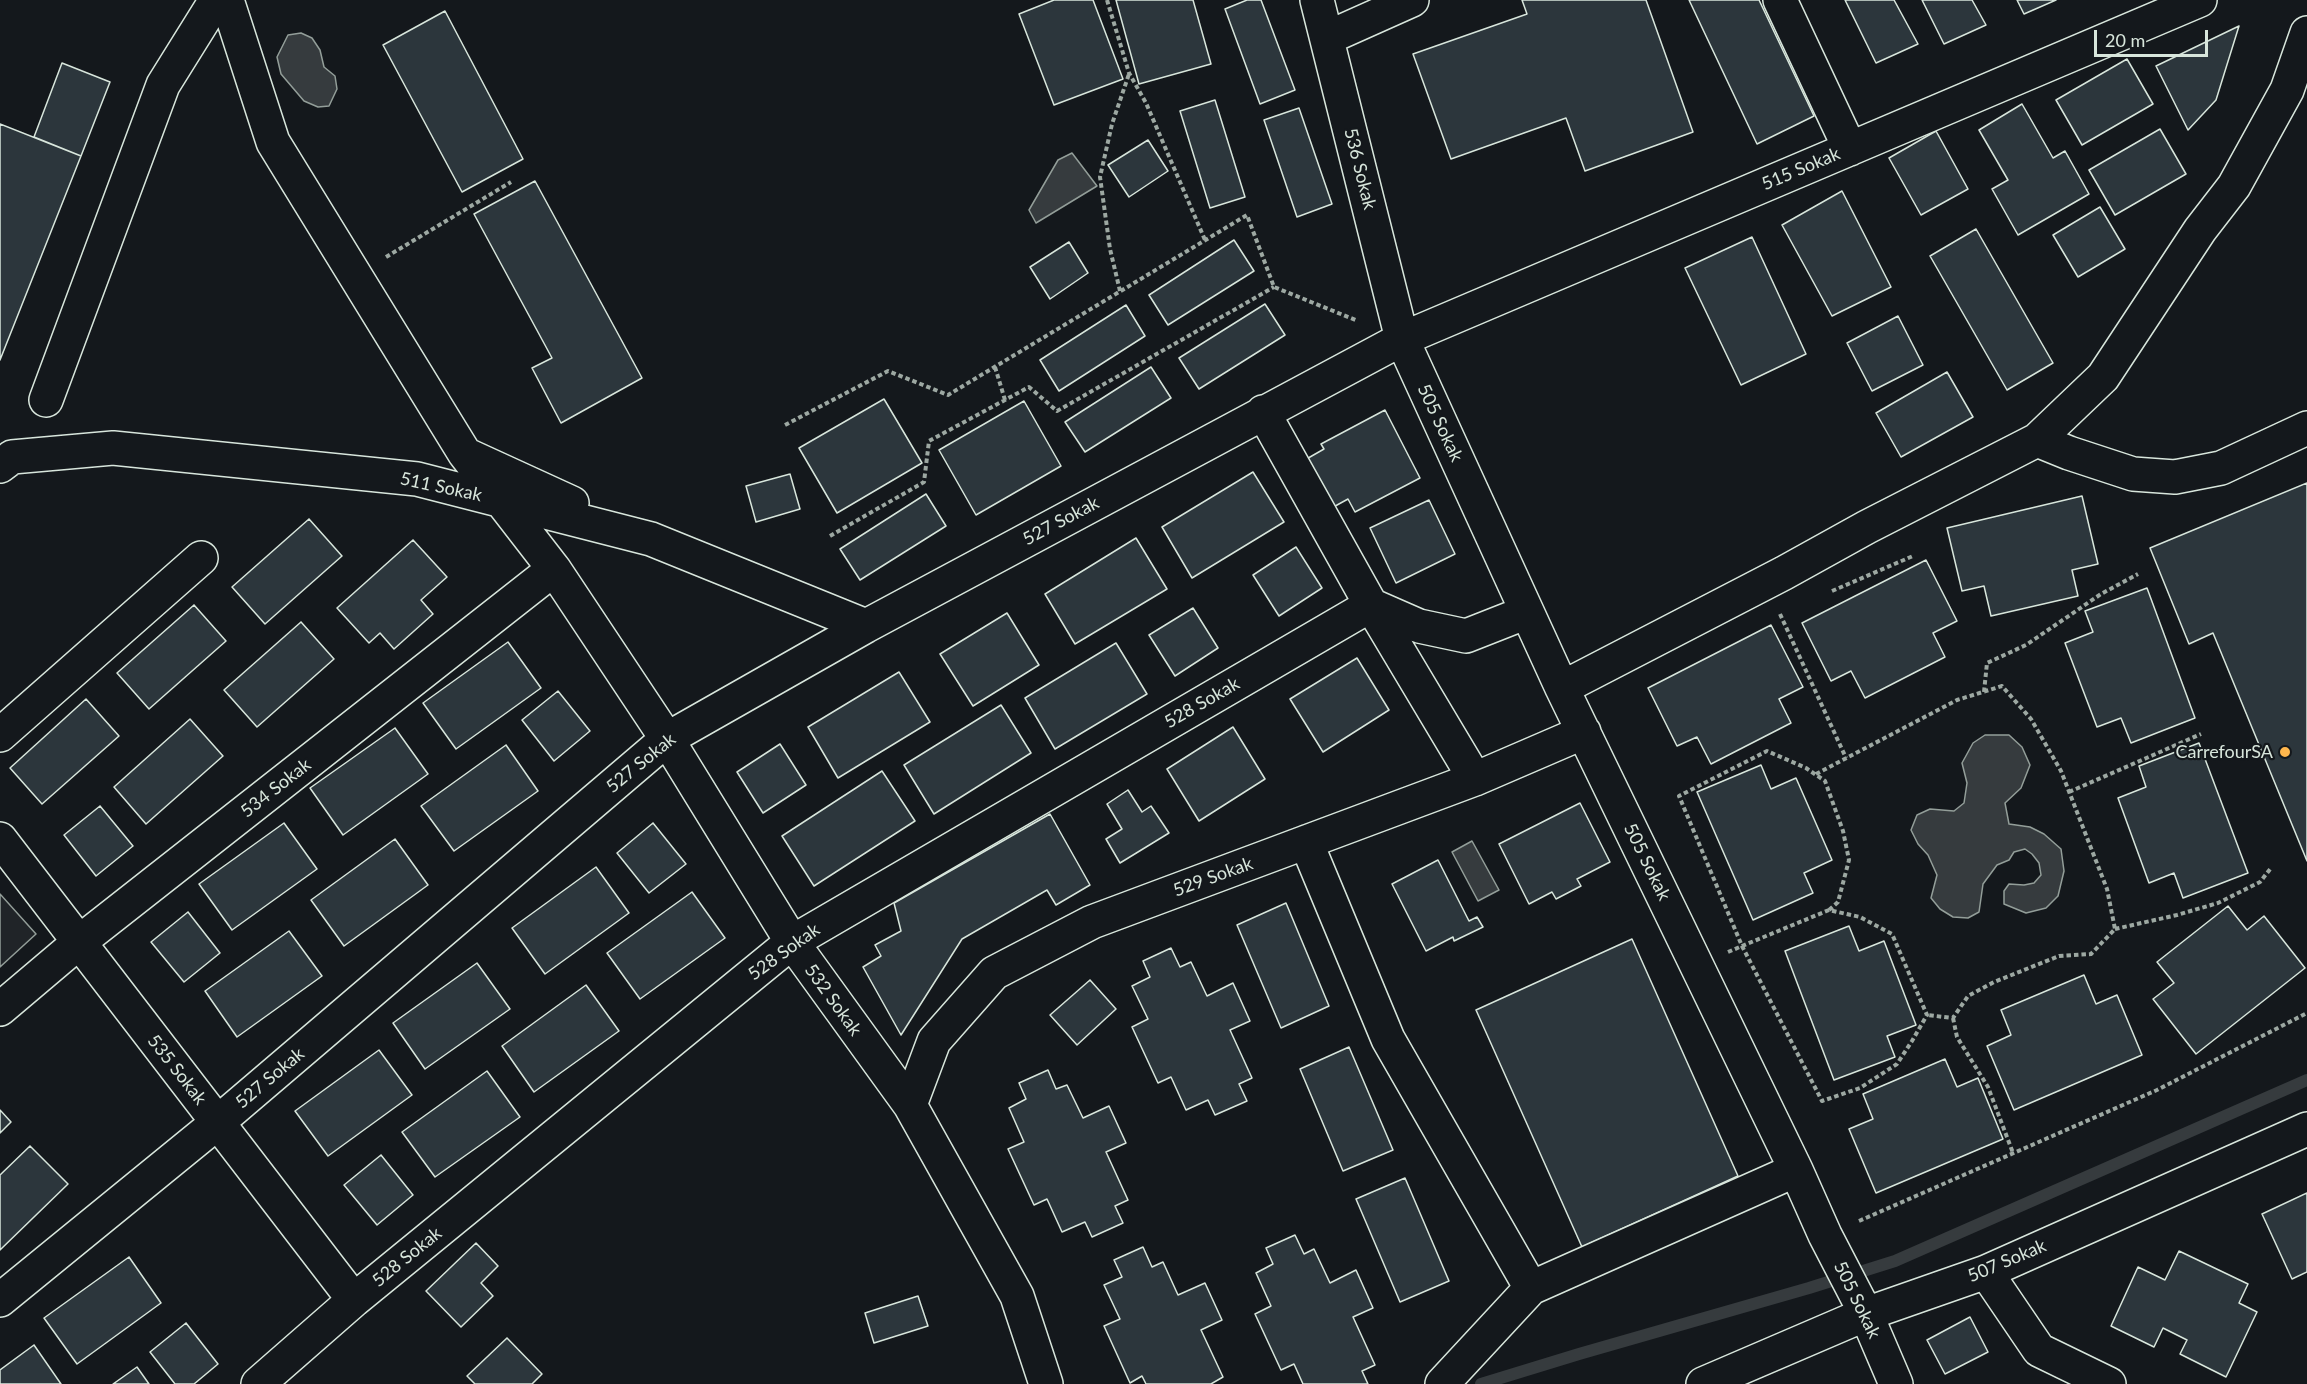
<!DOCTYPE html>
<html>
<head>
<meta charset="utf-8">
<style>
	body { margin:0 }
	#map { position:relative; width:2307px; height:1384px; overflow:hidden; background:#14181c; font-family:Lato,sans-serif }
	canvas { display:block }
	.scale { position:absolute; left:2094px; top:30px; width:114px; height:27px; box-sizing:border-box; border:3px solid #d8e6dc; border-top:0; padding-left:8px; font-size:18px; line-height:21px; white-space:nowrap; color:#d8e6dc; -webkit-text-stroke:4px #14181c; paint-order:stroke }
</style>
</head>
<body>
<div id="map">
<canvas width="2307" height="1384"></canvas>
<div class="scale">20 m</div>
</div>
<script>
const g = document.querySelector('canvas').getContext('2d');
g.lineJoin = 'round';
function paint(path, color) {
  g.fillStyle = color;
  g.fill(path, 'evenodd');
}
function toPath(rows) {
  const path = new Path2D();
  for (const r of rows) {
    path.moveTo(r[0], r[1]);
    for (let i = 2; i < r.length; i += 2) path.lineTo(r[i], r[i + 1]);
  }
  return path;
}
function stroke(path, color, width, dash) {
  g.strokeStyle = color;
  g.lineWidth = width;
  g.lineCap = dash ? 'butt' : 'round';
  g.setLineDash(dash || []);
  g.stroke(path);
}
function label(font, color, halo, rows, align = 'center') {
  g.font = font + ' Lato,sans-serif';
  g.lineWidth = 4.5;
  g.setLineDash([]);
  g.textBaseline = 'middle';
  g.strokeStyle = halo;
  g.fillStyle = color;
  for (const [text, x, y, turn = 0] of rows) {
    g.save();
    g.translate(x, y);
    g.rotate((+turn || 0) * Math.PI / 180);
    g.textAlign = isNaN(turn) ? turn : align;
    if (halo) g.strokeText(text, 0, 0);
    g.fillText(text, 0, 0);
    g.restore();
  }
}
const green = toPath([
	[0,894,36,934,0,967,0,894]
]);
paint(green, '#202428');
stroke(green, '#939e99', 1.5);
const water = toPath([
	[301,33,312,38,320,50,324,67,335,76,337,89,329,106,318,107,304,101,281,74,277,57,288,35,301,33],
	[1072,153,1097,186,1036,223,1029,210,1058,160,1072,153],
	[1985,735,2009,735,2022,747,2030,765,2021,788,2005,803,2009,824,2030,827,2044,834,2061,849,2064,871,2058,896,2046,908,2026,913,2004,904,2004,891,2009,884,2024,885,2034,883,2041,875,2039,863,2032,854,2025,849,2014,852,2009,860,1997,865,1983,884,1979,912,1968,918,1953,917,1940,909,1931,898,1937,875,1928,855,1918,844,1911,830,1917,815,1930,809,1954,811,1964,803,1967,783,1962,763,1973,743,1985,735],
	[1472,841,1499,890,1478,901,1452,852,1472,841]
]);
paint(water, '#363b3e');
stroke(water, '#939e99', 1.5);
stroke(toPath([
	[1481,1384,1579,1354,1809,1288,1895,1261,2307,1080]
]), '#363b3e', 12);
const building = toPath([
	[1054,0,1093,0,1123,79,1054,105,1019,14,1054,0],
	[1116,0,1193,0,1211,64,1139,84,1116,0],
	[1247,0,1261,0,1295,90,1260,104,1225,9,1247,0],
	[1522,0,1646,0,1693,132,1585,171,1566,118,1451,159,1413,54,1527,14,1522,0],
	[1689,0,1759,0,1814,116,1757,144,1689,0],
	[1845,0,1894,0,1918,44,1876,63,1845,0],
	[1922,0,1972,0,1986,25,1944,44,1922,0],
	[2017,0,2056,0,2024,14,2017,0],
	[445,11,523,159,462,192,383,45,445,11],
	[2239,26,2216,100,2188,130,2156,66,2239,26],
	[2127,59,2153,104,2082,145,2056,100,2127,59],
	[62,63,110,82,81,156,34,137,62,63],
	[1215,100,1245,197,1210,208,1180,111,1215,100],
	[2022,104,2053,158,2065,151,2089,194,2018,235,1992,189,2008,180,1979,130,2022,104],
	[1299,108,1332,204,1297,217,1264,120,1299,108],
	[0,124,81,156,0,360,0,124],
	[2160,129,2186,174,2115,215,2089,170,2160,129],
	[1936,131,1968,189,1921,215,1889,158,1936,131],
	[1148,140,1168,171,1129,197,1108,165,1148,140],
	[535,181,642,378,561,423,532,368,552,358,474,214,535,181],
	[1842,191,1891,287,1832,316,1782,225,1842,191],
	[2100,207,2125,249,2078,277,2053,235,2100,207],
	[1976,229,2053,363,2007,390,1930,256,1976,229],
	[1752,237,1806,354,1741,385,1685,268,1752,237],
	[1234,240,1254,271,1168,325,1149,295,1234,240],
	[1069,242,1088,273,1050,299,1030,267,1069,242],
	[1265,304,1285,335,1199,389,1179,358,1265,304],
	[1126,305,1145,336,1059,391,1040,360,1126,305],
	[1898,316,1923,365,1872,391,1847,343,1898,316],
	[1151,367,1171,398,1085,452,1065,422,1151,367],
	[1947,372,1973,417,1901,457,1876,413,1947,372],
	[884,399,922,463,837,513,799,448,884,399],
	[1024,401,1061,466,976,515,939,450,1024,401],
	[1385,410,1420,478,1355,512,1348,499,1328,510,1303,461,1324,449,1321,444,1385,410],
	[1253,472,1284,522,1192,578,1162,527,1253,472],
	[790,474,800,509,756,522,746,486,790,474],
	[2307,483,2307,861,2213,633,2189,644,2150,548,2307,483],
	[926,494,946,526,860,580,840,549,926,494],
	[2082,496,2098,564,2072,570,2078,596,1991,616,1984,586,1962,591,1947,528,2082,496],
	[1429,500,1455,554,1396,583,1370,528,1429,500],
	[309,519,342,556,265,624,232,587,309,519],
	[1136,538,1167,589,1075,644,1045,594,1136,538],
	[413,540,447,577,421,600,433,614,394,649,380,633,369,643,337,608,413,540],
	[1296,547,1322,588,1279,616,1253,575,1296,547],
	[1926,560,1957,621,1933,633,1945,657,1865,698,1851,671,1831,681,1802,623,1926,560],
	[2147,588,2195,718,2131,743,2121,718,2097,727,2065,643,2093,632,2085,611,2147,588],
	[194,605,226,641,149,709,117,673,194,605],
	[1193,608,1218,648,1175,676,1149,635,1193,608],
	[1007,613,1039,665,973,706,940,654,1007,613],
	[301,622,334,659,257,727,224,690,301,622],
	[1771,625,1803,687,1779,699,1791,723,1711,764,1697,737,1677,746,1648,688,1771,625],
	[508,642,541,688,456,749,423,703,508,642],
	[1116,643,1147,694,1055,749,1025,698,1116,643],
	[1357,658,1389,710,1323,752,1290,699,1357,658],
	[899,672,930,722,838,778,808,727,899,672],
	[558,691,590,731,554,761,522,720,558,691],
	[86,699,119,736,42,804,10,768,86,699],
	[1001,705,1031,753,934,814,904,765,1001,705],
	[190,719,223,756,146,824,114,787,190,719],
	[1233,727,1265,779,1199,821,1167,769,1233,727],
	[395,728,428,774,343,835,310,788,395,728],
	[2199,743,2248,873,2183,898,2174,873,2149,883,2118,798,2146,787,2139,766,2199,743],
	[780,744,806,785,763,813,737,772,780,744],
	[506,745,538,791,454,851,421,806,506,745],
	[1761,765,1771,789,1796,778,1832,860,1804,873,1813,893,1753,920,1697,792,1761,765],
	[882,771,915,821,814,886,782,836,882,771],
	[1128,790,1142,812,1151,806,1169,833,1120,863,1106,839,1122,829,1107,804,1128,790],
	[1580,803,1610,862,1577,879,1581,886,1556,899,1552,892,1529,904,1499,844,1580,803],
	[100,806,133,846,96,876,64,835,100,806],
	[1050,814,1090,885,1056,905,1047,890,962,939,901,1035,863,967,881,956,875,945,901,931,894,903,1050,814],
	[284,823,317,869,232,930,199,884,284,823],
	[653,823,686,864,649,893,617,853,653,823],
	[395,839,428,885,344,946,311,900,395,839],
	[1438,860,1469,921,1477,917,1483,927,1454,941,1453,937,1426,951,1392,884,1438,860],
	[596,867,629,913,545,974,512,928,596,867],
	[692,892,725,938,640,999,607,953,692,892],
	[1286,903,1329,1006,1281,1028,1237,925,1286,903],
	[2228,906,2247,930,2264,916,2305,968,2196,1054,2153,999,2174,983,2157,962,2228,906],
	[188,912,220,953,184,982,151,942,188,912],
	[1849,926,1859,951,1884,941,1916,1025,1887,1036,1895,1057,1834,1080,1785,951,1849,926],
	[289,931,322,976,237,1037,205,991,289,931],
	[1632,939,1738,1176,1582,1247,1476,1010,1632,939],
	[1171,948,1180,967,1191,962,1207,996,1233,983,1250,1021,1230,1030,1252,1078,1239,1084,1247,1101,1215,1115,1208,1100,1186,1110,1171,1077,1158,1083,1132,1027,1148,1019,1132,986,1150,977,1143,961,1171,948],
	[477,963,510,1009,425,1069,393,1023,477,963],
	[2084,975,2096,1004,2117,995,2142,1055,2014,1110,1987,1046,2011,1035,2001,1010,2084,975],
	[1090,980,1116,1009,1077,1045,1050,1015,1090,980],
	[586,985,619,1031,534,1092,502,1046,586,985],
	[1349,1047,1393,1150,1343,1171,1300,1069,1349,1047],
	[379,1050,412,1095,328,1156,295,1111,379,1050],
	[1945,1059,1957,1087,1978,1078,2003,1139,1876,1193,1849,1129,1873,1119,1863,1094,1945,1059],
	[1048,1070,1056,1089,1067,1085,1083,1118,1109,1106,1126,1143,1106,1152,1128,1200,1115,1206,1123,1223,1092,1237,1085,1222,1062,1232,1047,1199,1034,1205,1008,1149,1024,1142,1009,1108,1026,1099,1019,1083,1048,1070],
	[487,1071,520,1117,435,1177,402,1132,487,1071],
	[0,1110,11,1122,0,1133,0,1110],
	[30,1146,68,1184,0,1250,0,1175,30,1146],
	[381,1155,413,1195,377,1225,344,1185,381,1155],
	[1405,1178,1449,1281,1400,1302,1356,1199,1405,1178],
	[2307,1193,2307,1272,2292,1279,2262,1214,2307,1193],
	[1295,1235,1304,1254,1314,1249,1330,1283,1356,1270,1373,1308,1353,1317,1375,1365,1362,1371,1368,1384,1303,1384,1294,1364,1281,1370,1255,1314,1271,1306,1256,1273,1273,1264,1266,1248,1295,1235],
	[476,1243,498,1266,481,1283,493,1296,461,1327,426,1291,476,1243],
	[1143,1247,1152,1267,1163,1262,1178,1295,1205,1283,1222,1320,1201,1330,1223,1377,1211,1384,1146,1384,1142,1376,1130,1383,1104,1326,1120,1319,1104,1285,1122,1277,1114,1260,1143,1247],
	[2179,1251,2248,1284,2239,1303,2257,1312,2226,1377,2180,1354,2187,1340,2163,1328,2154,1347,2111,1326,2138,1267,2165,1280,2179,1251],
	[129,1257,161,1303,77,1364,44,1318,129,1257],
	[918,1296,928,1326,874,1343,865,1313,918,1296],
	[1970,1317,1988,1352,1945,1374,1927,1340,1970,1317],
	[186,1323,218,1364,194,1384,175,1384,150,1352,186,1323],
	[507,1338,542,1374,532,1384,475,1384,467,1376,507,1338],
	[34,1345,61,1384,0,1384,0,1370,34,1345],
	[137,1367,149,1384,113,1384,137,1367]
]);
paint(building, '#2c363c');
stroke(building, '#d8e6dc', 1.5);
const minor = toPath([
	[227,0,273,142,465,454,572,503],
	[1317,0,1402,339,1562,688,1796,1170,1825,1235,1866,1314,1896,1384],
	[1780,0,1850,149],
	[1327,38,1412,0],
	[46,400,163,85,216,0],
	[1263,412,1371,605,1475,779],
	[2037,440,2069,453,2133,474,2175,477,2221,468,2307,428],
	[465,454,554,569,667,739,792,942,910,1105,1017,1296,1046,1384],
	[0,466,12,457,113,448,417,479,651,539,866,626],
	[1562,688,1784,573,1867,527,2037,440,2103,377,2200,230,2234,186,2287,90,2307,33],
	[0,735,201,558],
	[0,839,354,1300],
	[1306,842,1388,1039,1531,1288],
	[0,1009,78,943,554,569],
	[910,1105,934,1041,994,973,1092,922,1475,779,1584,732],
	[1986,1272,2039,1350,2109,1384],
	[0,1300,217,1123,667,739,866,626,1402,339,2200,0],
	[258,1384,354,1300,792,942,1371,605,1419,626,1466,636,1527,612],
	[1442,1384,1531,1288,1796,1170],
	[1703,1384,1866,1314,1986,1272,2307,1129]
]);
stroke(minor, '#d8e6dc', 36);
stroke(toPath([
	[1107,0,1129,73,1146,103,1205,240],
	[386,257,511,182],
	[1120,291,1110,249,1100,177,1112,124,1129,74],
	[995,367,1005,400],
	[785,425,888,371,948,395,1247,215,1274,287,1358,321],
	[830,536,924,482,929,441,1029,387,1057,411,1274,287],
	[1832,591,1913,556],
	[1780,614,1846,758],
	[1984,692,1987,663,2026,645,2101,594,2138,574],
	[1816,774,1957,700,2002,686,2031,719,2061,771,2107,889,2115,929,2091,954,2059,956,1994,982,1968,996,1953,1018,1927,1015],
	[2069,792,2201,734],
	[2115,929,2177,915,2218,903,2260,882,2271,868],
	[1728,952,1742,946,1829,910,1860,917,1892,934,1927,1015,1912,1041,1897,1064,1860,1088,1822,1101,1742,946,1679,796,1767,751,1806,768,1825,781,1843,831,1849,860,1838,902,1829,910],
	[1953,1018,1957,1037,1988,1087,2013,1153],
	[1859,1221,2157,1090,2307,1013]
]), '#9da8a2', 4, [4.5, 3]);
stroke(minor, '#14181c', 33);
for (const [x, y, r, color] of [
	[2285,752,6,"#ffb74d"]
]) {
  const dot = new Path2D();
  dot.arc(x, y, r, 0, 2 * Math.PI);
  g.fillStyle = color;
  g.fill(dot);
  stroke(dot, '#14181c', 2);
}
label('18px', '#d8e6dc', '#14181c', [
	["536 Sokak",1360,169,76],
	["515 Sokak",1801,169,-23],
	["505 Sokak",1440,423,65],
	["511 Sokak",441,487,12],
	["527 Sokak",1061,521,-28],
	["528 Sokak",1202,703,-30],
	["527 Sokak",641,763,-39],
	["534 Sokak",276,788,-38],
	["505 Sokak",1647,862,64],
	["529 Sokak",1213,877,-20],
	["528 Sokak",784,952,-36],
	["532 Sokak",833,1000,54],
	["535 Sokak",177,1070,52],
	["527 Sokak",270,1078,-40],
	["528 Sokak",407,1257,-39],
	["507 Sokak",2007,1261,-23],
	["505 Sokak",1857,1300,64]
]);
label('18px', '#d8e6dc', '#14181c', [
	["CarrefourSA",2273,752]
], 'right');
</script>
</body>
</html>
